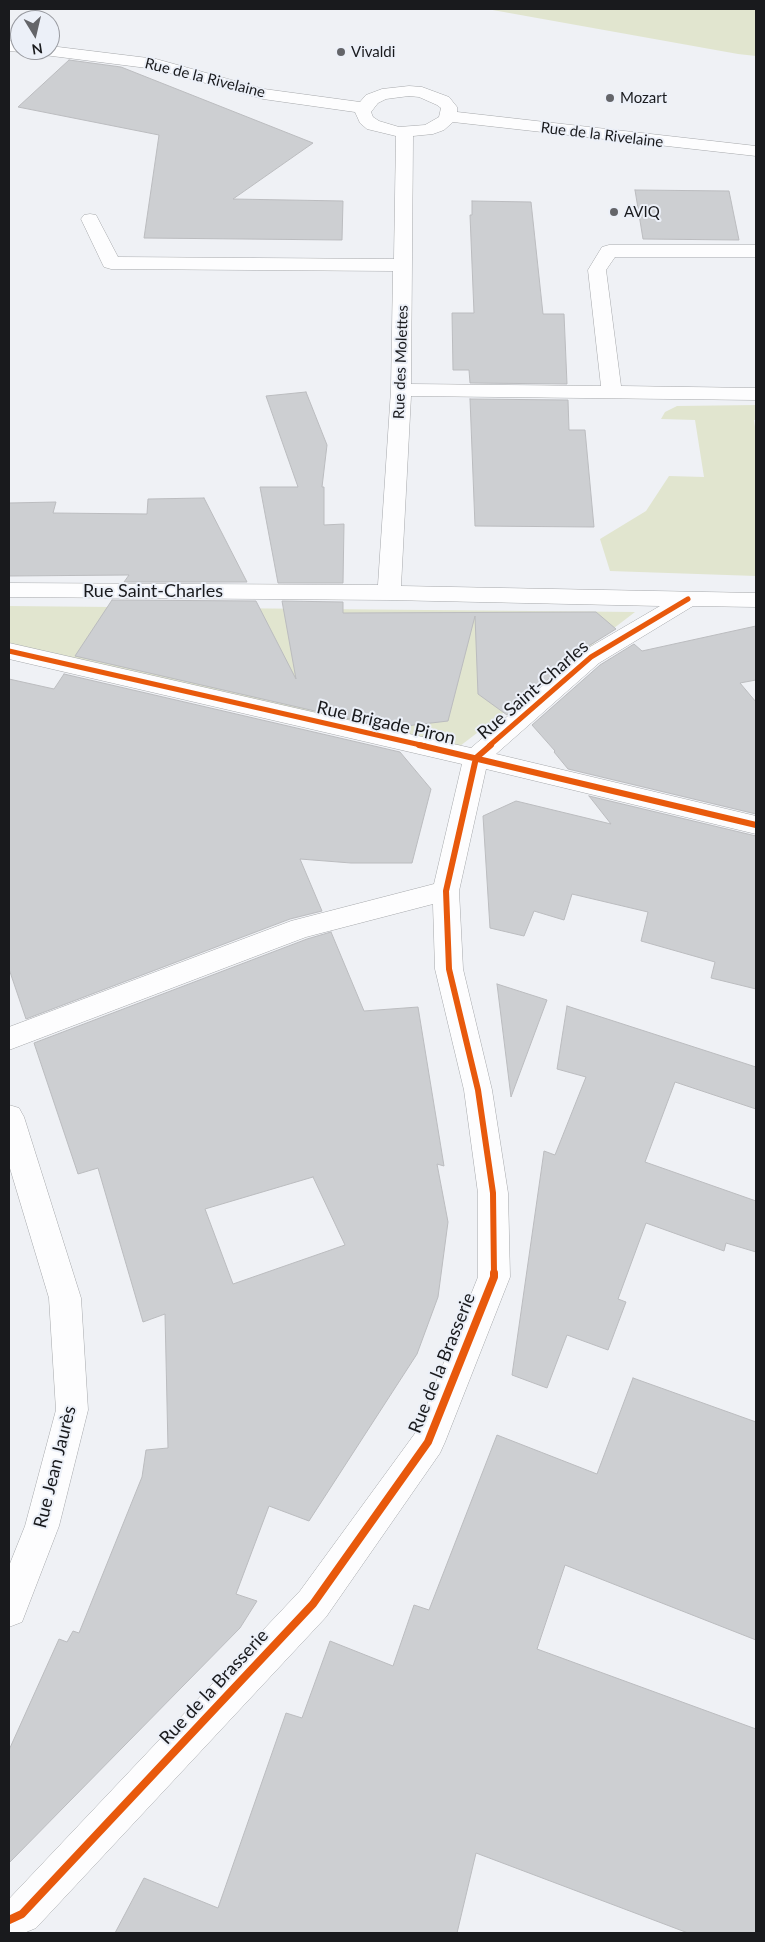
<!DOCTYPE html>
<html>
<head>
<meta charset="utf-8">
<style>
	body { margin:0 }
	#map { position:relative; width:765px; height:1942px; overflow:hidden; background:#eff1f5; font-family:Lato,sans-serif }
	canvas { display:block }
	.frame { position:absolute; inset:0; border:10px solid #191a1d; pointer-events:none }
	.north { position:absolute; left:10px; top:10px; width:50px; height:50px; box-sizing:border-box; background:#ecf0f8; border:1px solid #989aa0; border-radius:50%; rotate:171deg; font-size:14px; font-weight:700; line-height:20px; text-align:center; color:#191a1d }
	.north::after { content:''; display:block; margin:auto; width:18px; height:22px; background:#646569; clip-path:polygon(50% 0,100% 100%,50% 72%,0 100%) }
</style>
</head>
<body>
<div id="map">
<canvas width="765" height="1942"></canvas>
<div class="frame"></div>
<div class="north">N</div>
</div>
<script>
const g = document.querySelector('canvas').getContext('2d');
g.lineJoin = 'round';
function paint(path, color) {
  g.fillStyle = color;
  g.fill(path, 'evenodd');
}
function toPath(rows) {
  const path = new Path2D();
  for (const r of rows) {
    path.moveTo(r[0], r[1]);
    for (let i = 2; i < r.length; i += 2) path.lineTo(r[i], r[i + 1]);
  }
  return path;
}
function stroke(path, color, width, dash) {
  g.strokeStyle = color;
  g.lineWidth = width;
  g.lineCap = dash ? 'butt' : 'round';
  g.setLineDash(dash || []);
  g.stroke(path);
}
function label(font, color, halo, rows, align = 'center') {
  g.font = font + ' Lato,sans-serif';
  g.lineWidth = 4;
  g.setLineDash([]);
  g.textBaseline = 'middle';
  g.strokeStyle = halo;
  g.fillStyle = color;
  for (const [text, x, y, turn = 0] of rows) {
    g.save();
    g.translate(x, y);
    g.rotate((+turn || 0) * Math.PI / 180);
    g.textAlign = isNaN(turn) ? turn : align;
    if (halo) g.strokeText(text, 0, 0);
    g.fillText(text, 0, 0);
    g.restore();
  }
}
paint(toPath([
	[487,9,756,9,756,56,738,54],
	[756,405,756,420,754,420,756,434,756,576,610,571,600,539,646,511,669,476,704,477,695,420,661,419,665,412,677,406],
	[9,606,635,612,460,746,9,651]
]), '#e1e5cf');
const building = toPath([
	[69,60,121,67,313,143,233,199,343,201,342,240,144,238,159,135,18,107,69,60],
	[635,190,729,191,739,240,643,239,635,190],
	[472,201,531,202,543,314,564,314,567,384,470,383,469,370,453,370,452,313,474,313,470,215,472,215,472,201],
	[306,392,327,445,322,487,324,487,324,525,344,524,343,583,278,583,260,487,298,487,266,396,306,392],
	[470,399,568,400,569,430,585,430,594,527,475,526,470,399],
	[204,498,247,582,124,582,129,575,9,576,9,503,56,502,53,513,147,514,148,499,204,498],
	[112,600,256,601,296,679,282,601,343,602,343,613,596,612,616,629,582,650,507,715,478,694,475,616,448,721,389,728,75,656,112,600],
	[756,626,756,680,740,683,756,702,756,814,568,769,554,752,555,751,532,725,600,665,634,644,642,651,756,626],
	[64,674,400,752,431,789,412,863,351,863,300,859,322,911,290,919,26,1019,9,969,9,679,54,689,64,674],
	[589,796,756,836,756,989,711,978,715,962,641,941,648,912,572,894,564,920,534,911,524,936,490,928,483,816,516,801,611,824,589,796],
	[331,932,364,1011,418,1007,444,1166,437,1164,448,1222,438,1297,417,1354,309,1521,269,1506,236,1594,257,1601,240,1628,9,1863,9,1750,59,1639,67,1642,73,1631,79,1633,142,1477,146,1450,168,1448,165,1314,143,1322,98,1168,78,1174,34,1043,307,939,331,932],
	[313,1177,345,1245,233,1284,205,1209,313,1177],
	[497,984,547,1000,511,1097,497,984],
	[567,1006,756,1067,756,1109,675,1082,645,1162,756,1201,756,1252,726,1243,724,1251,646,1223,618,1299,626,1302,608,1350,567,1335,547,1388,512,1375,544,1151,555,1155,586,1077,557,1069,567,1006],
	[633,1378,756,1422,756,1640,565,1565,537,1649,756,1729,756,1933,688,1933,476,1853,457,1933,115,1933,144,1878,218,1908,286,1713,302,1718,330,1641,393,1666,414,1605,429,1610,497,1435,597,1474,633,1378]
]);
paint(building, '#cdcfd2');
stroke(building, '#bbbcbf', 1);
const minor = toPath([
	[9,41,20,42,20,50,26,50,20,52,9,51,9,41],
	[50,46,156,59,264,89,360,102,366,95,382,89,409,86,422,87,449,97,457,107,457,112,756,146,756,156,453,122,444,130,433,134,413,136,411,384,601,386,588,270,602,247,609,245,756,245,756,257,615,257,606,270,621,386,756,388,756,400,411,396,401,586,756,593,756,607,693,606,599,663,496,754,756,816,756,834,486,769,459,891,463,969,492,1090,508,1193,510,1277,445,1442,440,1453,326,1617,36,1928,24,1933,9,1933,9,1899,300,1591,416,1432,478,1277,478,1193,464,1090,435,969,433,904,306,937,9,1050,9,1027,291,921,434,884,462,764,9,659,9,643,471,748,583,651,660,606,389,600,9,597,9,583,378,585,391,390,393,271,111,269,104,267,102,263,81,219,84,215,90,214,96,215,118,257,394,259,396,136,367,129,360,123,355,112,263,99,155,69,44,55,38,53,36,50,50,50,50,46],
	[409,96,419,97,437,105,441,108,439,117,425,125,399,127,379,121,373,117,371,112,378,103,386,99,409,96],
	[9,1105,19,1108,24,1117,81,1298,88,1410,59,1526,22,1622,9,1627,9,1566,25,1526,56,1410,49,1298,9,1165,9,1105]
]);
stroke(minor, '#a6a8ab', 1);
paint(minor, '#fdfdfe');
stroke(toPath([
	[9,651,425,746],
	[489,746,591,657,688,599]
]), '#e8590c', 5);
stroke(toPath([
	[419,745,756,825],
	[491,745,476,758,446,891,449,969,478,1090,493,1193,494,1274]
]), '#e8590c', 6);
stroke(toPath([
	[9,1920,22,1914,313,1604,428,1442,494,1277,494,1273]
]), '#e8590c', 8);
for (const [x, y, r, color] of [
	[341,52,5,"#646569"],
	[610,98,5,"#646569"],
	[614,212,5,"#646569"]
]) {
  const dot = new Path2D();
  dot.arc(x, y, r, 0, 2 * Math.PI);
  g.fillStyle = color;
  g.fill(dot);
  stroke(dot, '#ecf0f8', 2);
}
label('15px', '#191a1d', '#ecf0f8', [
	["Vivaldi",351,52],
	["Mozart",620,98],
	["AVIQ",624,212]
], 'left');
label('15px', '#191a1d', '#ecf0f8', [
	["Rue de la Rivelaine",205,78,14],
	["Rue de la Rivelaine",602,135,7],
	["Rue des Molettes",401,362,-88]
]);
label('18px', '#191a1d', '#ecf0f8', [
	["Rue Saint-Charles",153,591],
	["Rue Saint-Charles",533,690,-41],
	["Rue Brigade Piron",386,723,13],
	["Rue de la Brasserie",442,1363,-68],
	["Rue Jean Jaurès",55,1467,-76],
	["Rue de la Brasserie",214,1687,-47]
]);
</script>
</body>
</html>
